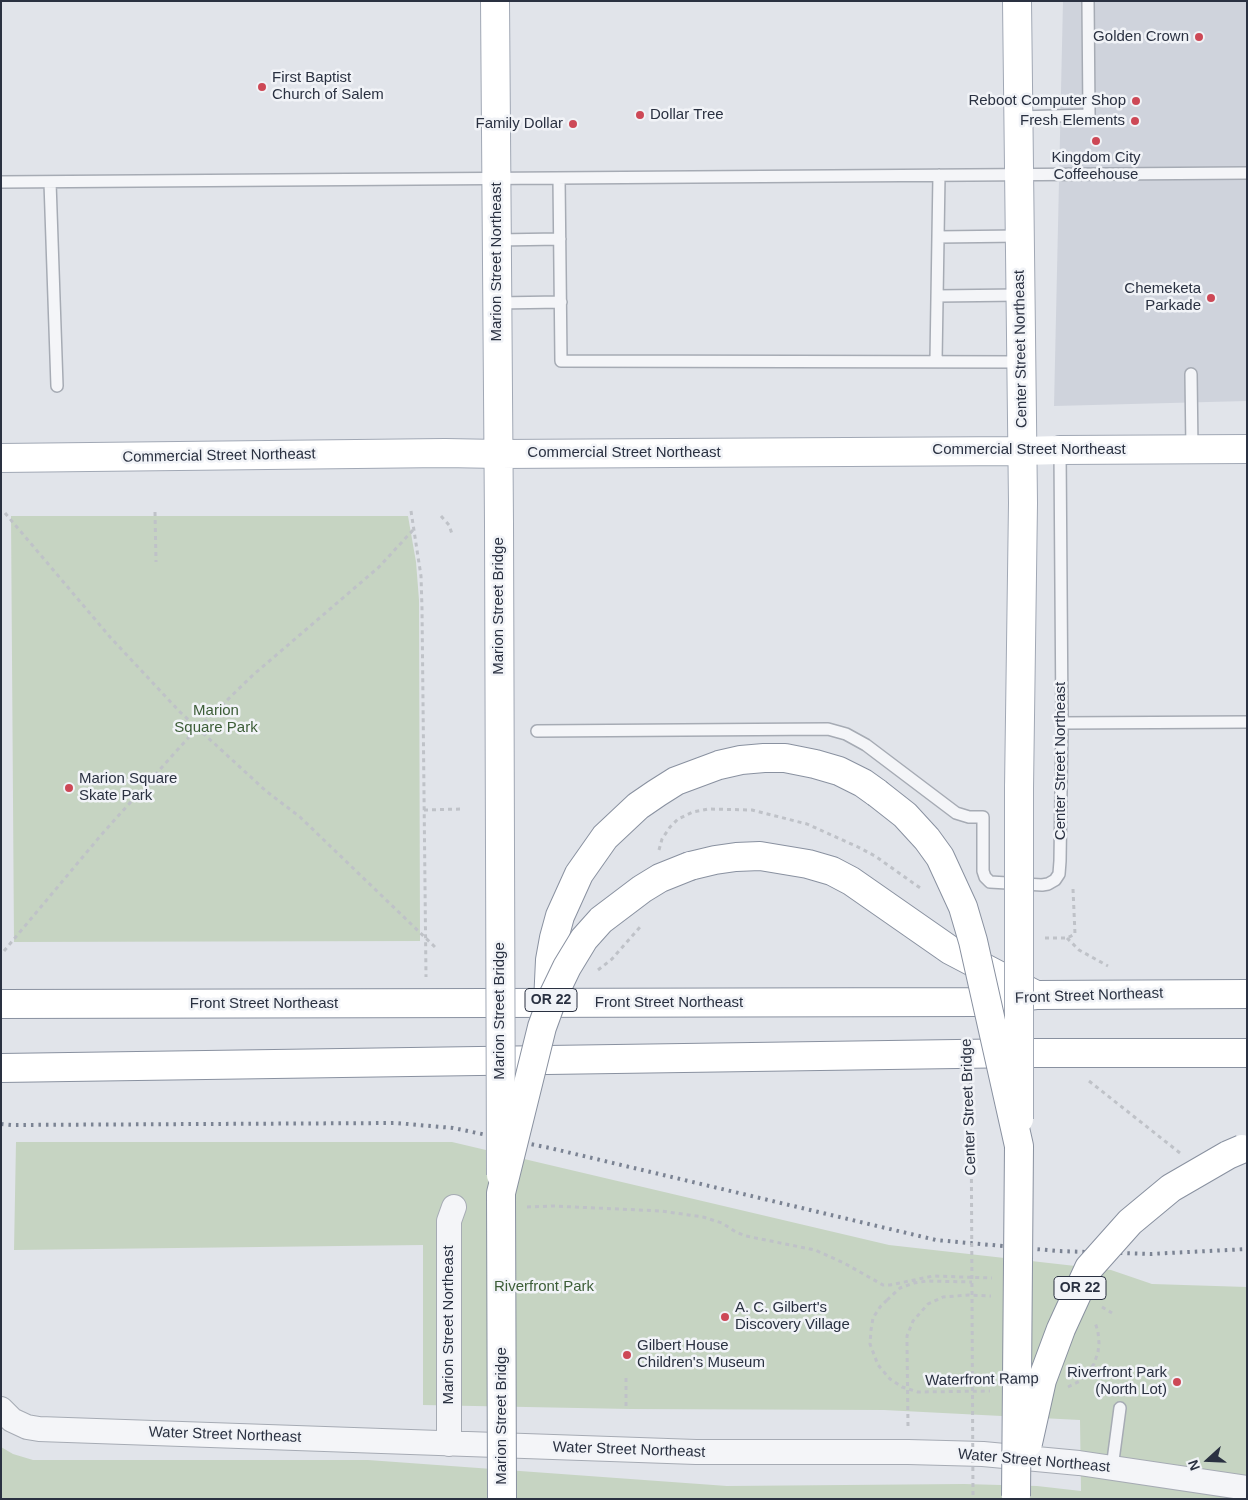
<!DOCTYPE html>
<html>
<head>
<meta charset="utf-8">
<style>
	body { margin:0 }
	#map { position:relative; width:1248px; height:1500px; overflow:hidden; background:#e1e4ea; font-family:Helvetica,sans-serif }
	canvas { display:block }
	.frame { position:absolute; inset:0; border:2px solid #2a3141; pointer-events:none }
	.north { position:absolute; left:1183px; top:1435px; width:50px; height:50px; -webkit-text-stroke:4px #f1f3f7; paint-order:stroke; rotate:250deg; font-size:14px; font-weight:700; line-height:20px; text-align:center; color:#2a3141 }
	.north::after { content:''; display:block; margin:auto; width:18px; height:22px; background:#2a3141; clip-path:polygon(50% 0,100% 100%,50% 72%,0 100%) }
</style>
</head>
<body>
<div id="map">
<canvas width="1248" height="1500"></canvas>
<div class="frame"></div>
<div class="north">N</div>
</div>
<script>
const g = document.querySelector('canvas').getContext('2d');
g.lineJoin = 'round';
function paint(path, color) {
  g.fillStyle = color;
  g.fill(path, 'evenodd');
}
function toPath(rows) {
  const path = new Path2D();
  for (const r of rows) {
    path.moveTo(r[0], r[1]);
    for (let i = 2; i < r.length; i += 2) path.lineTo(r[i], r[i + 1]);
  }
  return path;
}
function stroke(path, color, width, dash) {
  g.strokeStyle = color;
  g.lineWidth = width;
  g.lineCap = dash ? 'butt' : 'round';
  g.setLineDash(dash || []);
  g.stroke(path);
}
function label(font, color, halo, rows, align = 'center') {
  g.font = font + ' Helvetica,sans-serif';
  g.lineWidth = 5;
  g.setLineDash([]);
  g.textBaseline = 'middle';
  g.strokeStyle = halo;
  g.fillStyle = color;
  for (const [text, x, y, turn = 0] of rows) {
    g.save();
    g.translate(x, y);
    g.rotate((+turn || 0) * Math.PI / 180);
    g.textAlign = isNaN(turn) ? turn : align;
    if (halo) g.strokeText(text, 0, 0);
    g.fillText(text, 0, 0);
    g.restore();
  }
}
paint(toPath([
	[1063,1,1247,1,1247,401,1054,406]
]), '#cfd3dc');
paint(toPath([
	[408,516,416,562,419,600,420,941,14,942,11,516],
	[16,1142,452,1142,889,1245,1111,1270,1152,1284,1247,1287,1247,1499,1,1499,1,1447,13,1454,33,1460,368,1460,727,1486,964,1484,1037,1486,1081,1491,1080,1420,884,1410,630,1409,423,1405,423,1245,14,1250]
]), '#c6d4c2');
const service = toPath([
	[1019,117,1089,115,1088,1],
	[559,178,561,361,1022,362],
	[1,182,1247,173],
	[50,182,57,386],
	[938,237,1020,236],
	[497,240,560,239],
	[937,296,1020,295],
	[497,303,561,302],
	[936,361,939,175],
	[1191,374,1192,449],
	[1062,723,1247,722],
	[537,731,828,729,846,734,866,745,956,813,969,817,983,817,983,871,985,877,990,882,1042,885,1048,884,1055,880,1059,874,1060,861,1062,723,1060,450],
	[1112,1468,1120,1408]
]);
const minor = toPath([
	[1,1409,12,1420,27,1427,39,1429,696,1452,908,1452,983,1454,1079,1463,1247,1488],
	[449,1444,449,1221,454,1207]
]);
const primary = toPath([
	[495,1,499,524],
	[1017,1,1023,503,1019,788],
	[1060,450,1247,449],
	[1,458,445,453,499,454,1022,451]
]);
const trunk = toPath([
	[690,866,715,860,736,857,760,856,808,864,832,871,851,881,950,950,1036,995],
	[548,1003,550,960,554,938,560,916,579,874,605,837,638,806,657,793,676,781,719,765,741,760,764,758,785,758,815,764,839,771,863,783,877,793],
	[1,1004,978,1002,1036,995,1247,994],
	[1,1068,1025,1053,1247,1053]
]);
stroke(service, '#a6abb4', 14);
stroke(minor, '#a6abb4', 26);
stroke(primary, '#a1a8b5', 30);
stroke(trunk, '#8991a0', 30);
stroke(toPath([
	[411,511,421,576,422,608,426,977],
	[155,512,156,562],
	[5,513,110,637,180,712,266,791,300,817,436,948],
	[441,516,449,525,452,534],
	[424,810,461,809],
	[659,850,662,839,670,827,678,819,693,812,708,809,752,810,807,824,858,847,875,856,923,890],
	[1045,938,1067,938,1075,934,1073,889],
	[1067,938,1079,950,1108,966],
	[4,951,102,834,189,737,253,675,379,567,413,530],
	[598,970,612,959,641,926],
	[1089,1081,1180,1153],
	[527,1207,553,1206,661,1211,703,1217,722,1223,736,1232,746,1236,815,1250,844,1263,883,1285,890,1285,933,1276,992,1278],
	[887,1300,900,1288,914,1283,927,1281,972,1282],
	[1102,1307,1112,1313],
	[626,1378,626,1410],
	[1068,1387,1080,1381,1094,1364,1098,1352,1099,1343,1098,1332,1095,1322],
	[908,1426,907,1344,907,1336,913,1321,928,1304,943,1297,969,1295,991,1296]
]), '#bfc2c8', 3, [4, 4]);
stroke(service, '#f4f5f8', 11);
stroke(minor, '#f4f5f8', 24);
stroke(toPath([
	[1022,451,1060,450]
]), '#fff', 28);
stroke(primary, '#fff', 28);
stroke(trunk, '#fff', 28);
stroke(toPath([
	[1,1124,11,1125,396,1123,453,1128,550,1148,936,1240,1058,1251,1150,1254,1247,1249]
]), '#7b8393', 4, [2.5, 5]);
const primaryBridge = toPath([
	[499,524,501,1175],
	[1019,1119,1019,788]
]);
const trunkBridge = toPath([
	[877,793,905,815,927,839,940,857,963,907,973,941,1019,1146,1016,1496],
	[1028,1443,1042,1380,1061,1329,1089,1268,1130,1222,1171,1188,1228,1155,1242,1149],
	[502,1499,501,1193,542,1027,554,994,567,967,584,939,601,920,642,889,660,878,690,866]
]);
stroke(primaryBridge, '#a1a8b5', 30, []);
stroke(trunkBridge, '#8991a0', 30, []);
stroke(toPath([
	[969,1059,971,1092,973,1499],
	[887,1300,880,1307,873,1318,871,1330,870,1344,878,1365,890,1379,902,1387,918,1392,990,1391]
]), '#bfc2c8', 3, [4, 4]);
stroke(primaryBridge, '#fff', 28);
stroke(trunkBridge, '#fff', 28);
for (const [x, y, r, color] of [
	[1199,37,5,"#cd4856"],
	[262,87,5,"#cd4856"],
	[1136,101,5,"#cd4856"],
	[640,115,5,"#cd4856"],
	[1135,121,5,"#cd4856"],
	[573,124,5,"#cd4856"],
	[1096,141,5,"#cd4856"],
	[1211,298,5,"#cd4856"],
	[69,788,5,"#cd4856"],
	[725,1317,5,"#cd4856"],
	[627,1355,5,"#cd4856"],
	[1177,1382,5,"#cd4856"]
]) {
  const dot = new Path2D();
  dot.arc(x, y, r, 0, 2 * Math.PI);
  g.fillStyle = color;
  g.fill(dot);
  stroke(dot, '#f1f3f7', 2);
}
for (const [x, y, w] of [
	[551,1000,52],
	[1080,1288,52]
]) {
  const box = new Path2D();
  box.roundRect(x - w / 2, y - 11.5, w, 23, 4);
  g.fillStyle = '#f1f3f7';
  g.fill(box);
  stroke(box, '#2a3141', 1);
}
label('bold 14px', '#2a3141', null, [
	["OR 22",551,1000],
	["OR 22",1080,1288]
]);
label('15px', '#2a3141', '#f1f3f7', [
	["Golden Crown",1189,37],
	["First Baptist",272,78,"left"],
	["Church of Salem",272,95,"left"],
	["Reboot Computer Shop",1126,101],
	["Dollar Tree",650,115,"left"],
	["Fresh Elements",1125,121],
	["Family Dollar",563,124],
	["Kingdom City",1096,158,"center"],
	["Coffeehouse",1096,175,"center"],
	["Chemeketa",1201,289],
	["Parkade",1201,306],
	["Marion Square",79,779,"left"],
	["Skate Park",79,796,"left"],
	["A. C. Gilbert's",735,1308,"left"],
	["Discovery Village",735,1325,"left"],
	["Gilbert House",637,1346,"left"],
	["Children's Museum",637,1363,"left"],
	["Riverfront Park",1167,1373],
	["(North Lot)",1167,1390]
], 'right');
label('15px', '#2a3141', '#f1f3f7', [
	["Marion Street Northeast",497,262,-90],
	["Center Street Northeast",1021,349,-91],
	["Commercial Street Northeast",1029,450],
	["Commercial Street Northeast",624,453],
	["Commercial Street Northeast",219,456,-1],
	["Marion Street Bridge",499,606,-90],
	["Center Street Northeast",1061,761,-90],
	["Front Street Northeast",1089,996,-2],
	["Front Street Northeast",669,1003],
	["Front Street Northeast",264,1004],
	["Marion Street Bridge",500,1011,-90],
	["Center Street Bridge",969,1107,-92],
	["Marion Street Northeast",449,1325,-90],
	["Waterfront Ramp",982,1380,-1],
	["Marion Street Bridge",502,1416,-90],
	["Water Street Northeast",225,1435,2],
	["Water Street Northeast",629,1450,2],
	["Water Street Northeast",1034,1461,5]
]);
label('15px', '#3c5d37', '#f1f3f7', [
	["Marion",216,711],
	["Square Park",216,728],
	["Riverfront Park",544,1287]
]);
</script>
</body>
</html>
